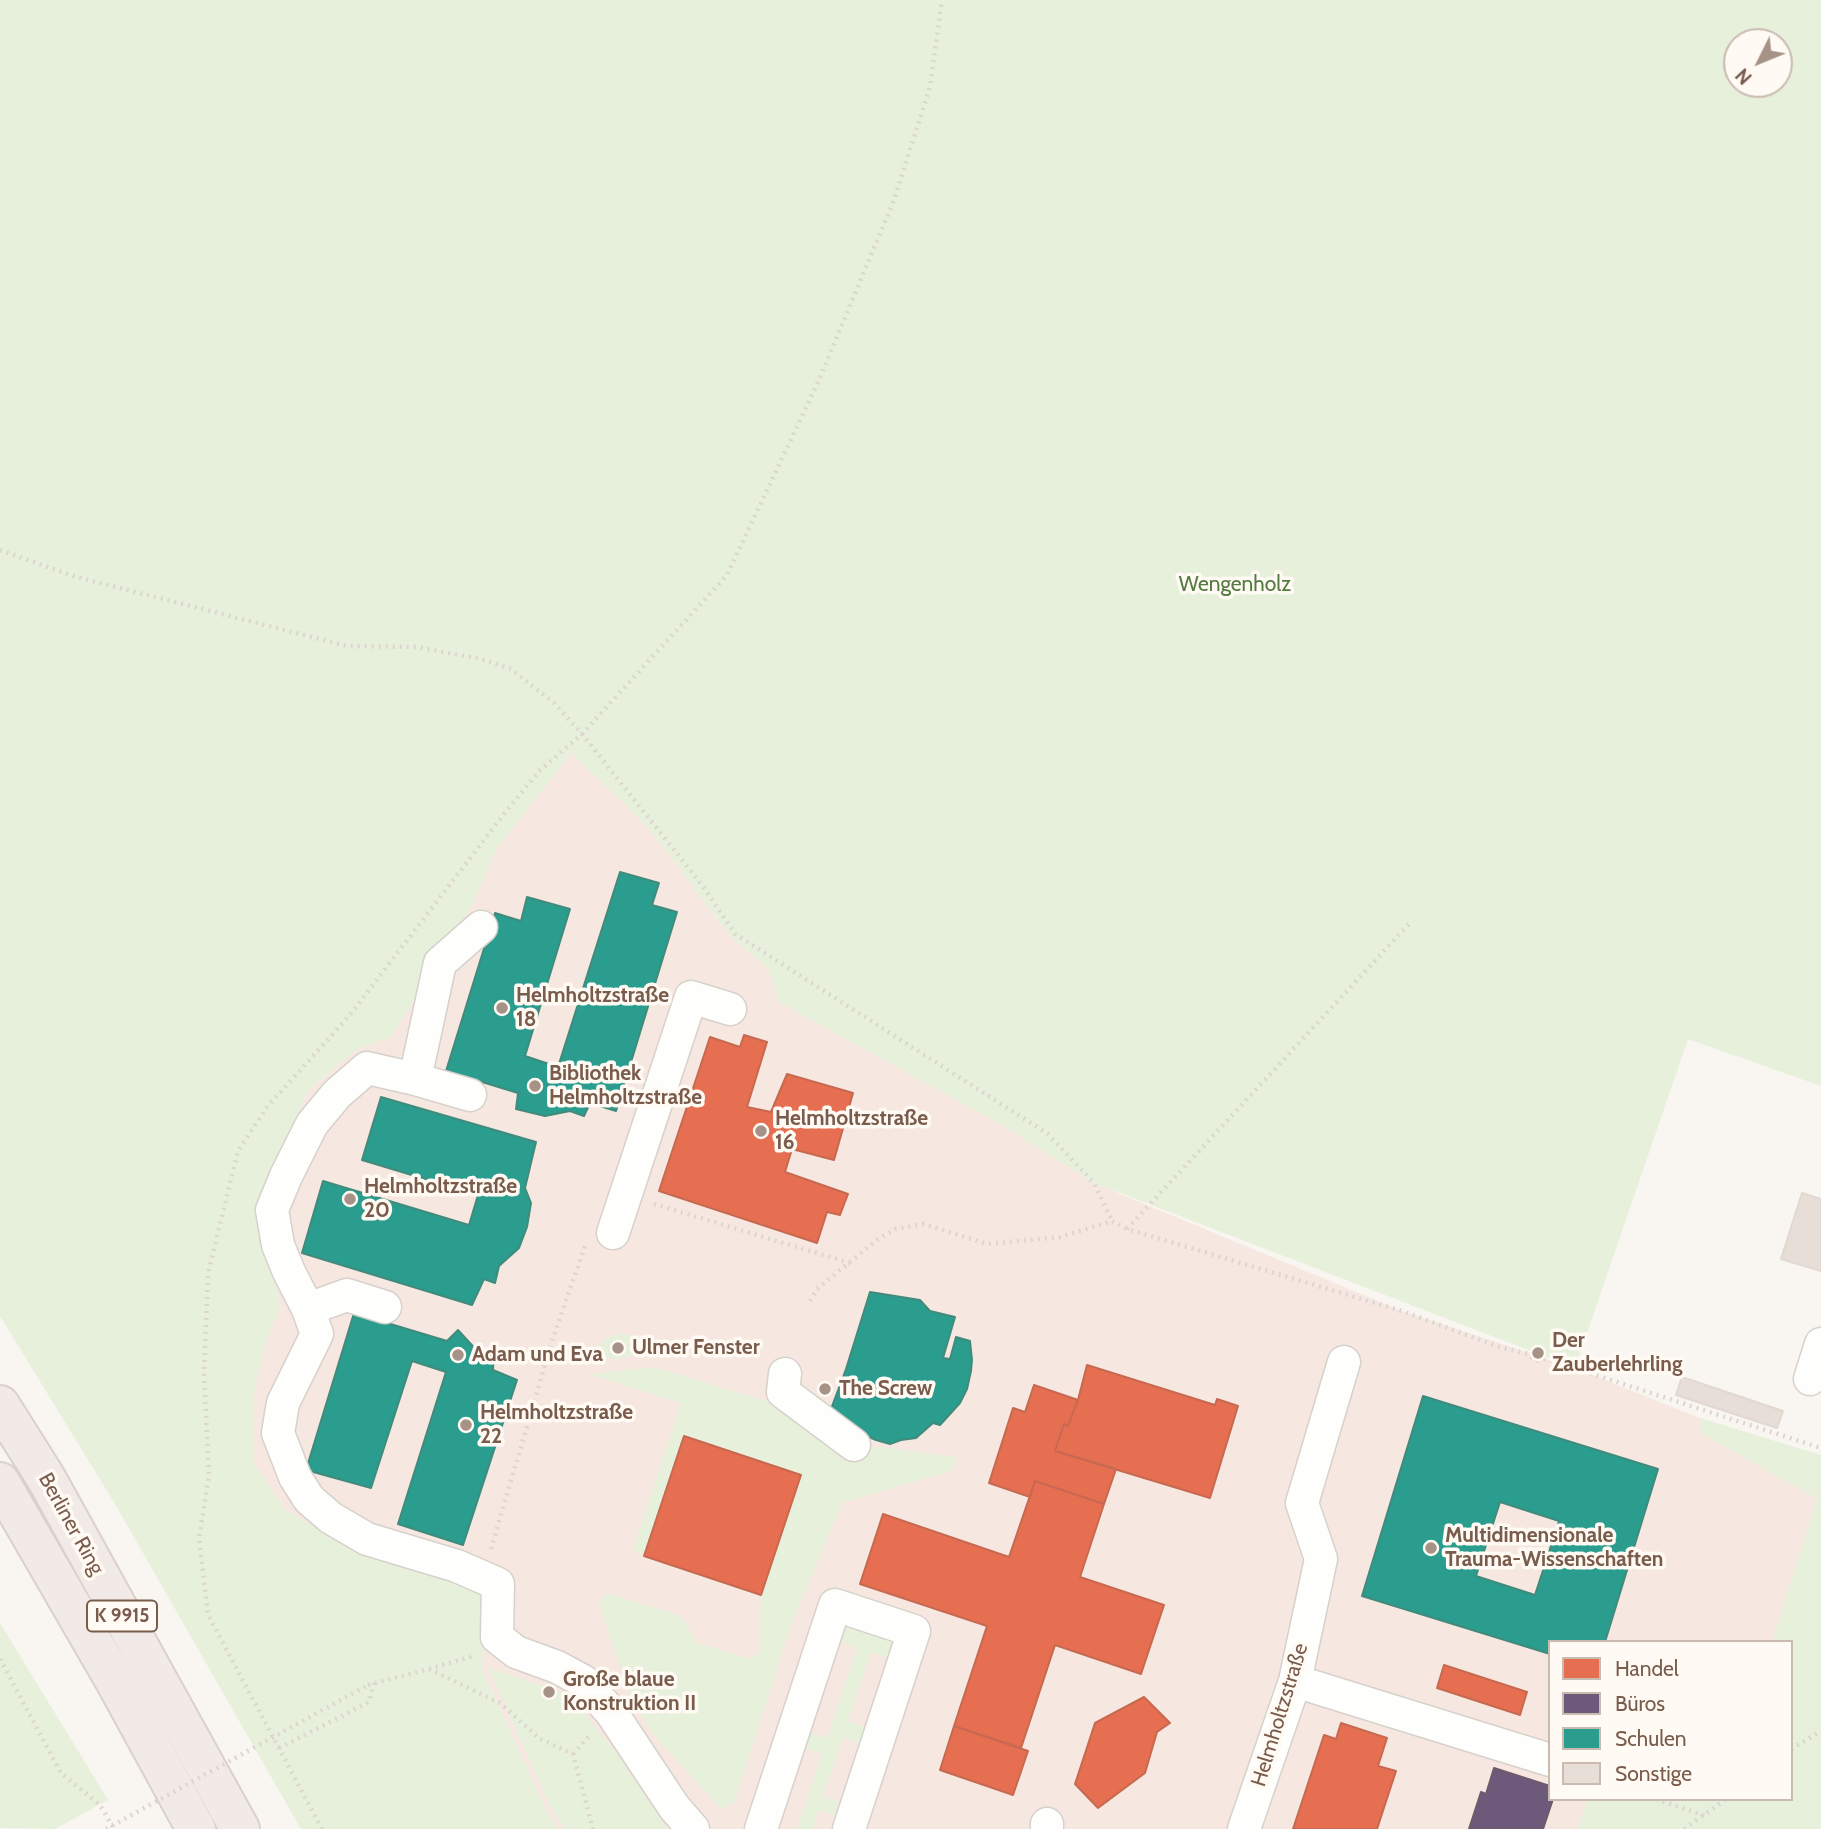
<!DOCTYPE html>
<html>
<head>
<meta charset="utf-8">
<style>
	body { margin:0 }
	#map { position:relative; width:1821px; height:1829px; overflow:hidden; background:#f9f5f0; font-family:Cabin,sans-serif }
	canvas { display:block }
	.legend { position:absolute; left:1548px; top:1640px; width:245px; height:161px; box-sizing:border-box; background:#fffaf3; border:2px solid #cabbb1; margin:0; padding:9px 12px; list-style:none; font-size:21px; color:#7a5c4d }
	.legend li { display:flex; align-items:center; gap:14px; height:35px }
	.legend b { width:35px; border:2px solid #cabbb1 }
	.north { position:absolute; left:1723px; top:28px; width:70px; height:70px; box-sizing:border-box; background:#fffaf3; border:2px solid #cabbb1; border-radius:50%; rotate:227deg; font-size:19px; font-weight:700; line-height:28px; text-align:center; color:#7a5c4d }
	.north::after { content:''; display:block; margin:auto; width:24px; height:32px; background:#a69286; clip-path:polygon(50% 0,100% 100%,50% 72%,0 100%) }
</style>
</head>
<body>
<div id="map">
<canvas width="1821" height="1829"></canvas>
<ul class="legend">
<li><b style="height:19px;background:#e76f51"></b>Handel</li>
<li><b style="height:19px;background:#6d597a"></b>Büros</li>
<li><b style="height:19px;background:#2a9d8f"></b>Schulen</li>
<li><b style="height:19px;background:#e6ded7"></b>Sonstige</li>
</ul>
<div class="north">N</div>
</div>
<script>
const g = document.querySelector('canvas').getContext('2d');
g.lineJoin = 'round';
function paint(path, color) {
  g.fillStyle = color;
  g.fill(path, 'evenodd');
}
function toPath(rows) {
  const path = new Path2D();
  for (const r of rows) {
    path.moveTo(r[0], r[1]);
    for (let i = 2; i < r.length; i += 2) path.lineTo(r[i], r[i + 1]);
  }
  return path;
}
function stroke(path, color, width, dash) {
  g.strokeStyle = color;
  g.lineWidth = width;
  g.lineCap = dash ? 'butt' : 'round';
  g.setLineDash(dash || []);
  g.stroke(path);
}
function label(font, color, halo, rows, align = 'center') {
  g.font = font + ' Cabin,sans-serif';
  g.lineWidth = 7;
  g.setLineDash([]);
  g.textBaseline = 'middle';
  g.strokeStyle = halo;
  g.fillStyle = color;
  for (const [text, x, y, turn = 0] of rows) {
    g.save();
    g.translate(x, y);
    g.rotate((+turn || 0) * Math.PI / 180);
    g.textAlign = isNaN(turn) ? turn : align;
    if (halo) g.strokeText(text, 0, 0);
    g.fillText(text, 0, 0);
    g.restore();
  }
}
paint(toPath([
	[571,752,637,816,661,844,730,936,769,969,779,1002,1002,1125,1094,1183,1402,1311,1575,1368,1700,1418,1701,1433,1817,1499,1772,1642,1550,1642,1550,1799,1588,1799,1578,1829,558,1829,547,1812,481,1667,493,1594,332,1535,286,1511,254,1464,253,1396,263,1350,279,1309,268,1177,308,1091,355,1050,391,1037,473,904,496,849]
]), '#f6e8e1');
paint(toPath([
	[0,0,1821,0,1821,1086,1688,1039,1575,1368,1094,1183,1002,1125,779,1002,769,969,730,936,661,844,637,816,571,753,496,849,473,904,391,1037,355,1050,308,1091,268,1178,279,1309,263,1350,253,1396,254,1464,286,1511,332,1535,493,1594,481,1667,547,1812,558,1829,301,1829,115,1504,0,1316],
	[1737,42,1779,42,1779,84,1737,84],
	[616,1334,633,1335,640,1341,642,1353,621,1358,595,1359,597,1347,607,1338],
	[654,1367,786,1407,794,1422,826,1437,838,1458,879,1447,958,1457,951,1471,842,1503,791,1625,734,1803,721,1809,652,1733,631,1700,599,1604,607,1593,681,1616,697,1643,751,1659,759,1652,761,1595,801,1475,684,1436,644,1556,633,1549,681,1403,589,1374],
	[1700,1418,1821,1455,1821,1829,1578,1829,1588,1799,1791,1799,1791,1642,1772,1642,1817,1499,1701,1433],
	[0,1623,108,1800,55,1829,0,1828],
	[853,1625,889,1637,893,1650,891,1658,871,1652,848,1721,868,1728,862,1744,843,1738,823,1796,843,1803,838,1817,819,1810,813,1829,797,1829,822,1754,805,1748,810,1733,827,1738,857,1648,840,1641,844,1629],
	[488,1668,557,1690,570,1697,580,1707,615,1752,668,1829,565,1829,552,1810]
]), '#e7f0db');
const shops = toPath([
	[744,1035,767,1042,747,1107,771,1112,787,1074,853,1093,834,1160,792,1149,785,1172,848,1194,840,1215,827,1212,817,1243,659,1191,710,1037,740,1047,744,1035],
	[1087,1365,1215,1405,1217,1399,1238,1406,1210,1498,1055,1451,1064,1424,1068,1426,1078,1400,1087,1365],
	[1034,1385,1078,1400,1068,1426,1064,1424,1055,1451,1116,1469,1104,1504,1035,1481,1030,1497,989,1483,1013,1408,1025,1412,1034,1385],
	[684,1436,801,1475,761,1595,644,1556,684,1436],
	[1035,1481,1104,1504,1080,1577,1164,1605,1141,1674,1055,1645,1021,1748,954,1726,987,1626,860,1584,883,1514,1009,1557,1035,1481],
	[1444,1665,1527,1692,1520,1715,1437,1688,1444,1665],
	[1144,1697,1170,1723,1157,1732,1145,1773,1098,1808,1075,1784,1095,1723,1144,1697],
	[1341,1723,1387,1738,1378,1766,1396,1771,1377,1829,1293,1829,1324,1735,1336,1739,1341,1723],
	[954,1726,1028,1751,1013,1795,940,1770,954,1726]
]);
paint(shops, '#e76f51');
stroke(shops, '#c66950', 2);
const offices = toPath([
	[1494,1768,1550,1786,1550,1799,1553,1799,1543,1829,1469,1829,1481,1792,1486,1794,1494,1768]
]);
paint(offices, '#6d597a');
stroke(offices, '#715a6c', 2);
const schools = toPath([
	[620,872,659,883,652,905,677,912,616,1111,590,1103,584,1116,570,1111,545,1116,516,1109,518,1093,446,1071,495,913,521,921,527,897,570,909,525,1056,558,1067,620,872],
	[381,1097,536,1142,525,1188,531,1203,527,1227,519,1248,499,1266,495,1283,484,1279,472,1305,302,1253,323,1181,469,1225,478,1195,362,1160,381,1097],
	[870,1292,920,1300,930,1311,955,1317,943,1358,950,1359,956,1337,970,1341,972,1360,971,1371,967,1389,960,1403,940,1425,933,1423,916,1438,901,1440,890,1444,876,1440,862,1434,831,1409,846,1369,870,1292],
	[354,1313,447,1341,458,1330,480,1354,494,1354,493,1370,517,1380,463,1545,398,1524,446,1372,412,1361,371,1488,306,1470,354,1313],
	[1423,1396,1658,1469,1605,1642,1550,1642,1550,1654,1362,1596,1423,1396],
	[1500,1502,1559,1521,1535,1595,1476,1576,1500,1502]
]);
paint(schools, '#2a9d8f');
stroke(schools, '#428a7b', 2);
const building = toPath([
	[1802,1193,1821,1199,1821,1271,1781,1259,1802,1193],
	[1682,1377,1783,1411,1777,1428,1676,1395,1682,1377]
]);
paint(building, '#e6ded7');
stroke(building, '#e2d8d2', 2);
const minor = toPath([
	[481,927,440,963,415,1079,367,1068,337,1094,312,1124,286,1176,272,1210,278,1245,289,1272,308,1309,317,1334,283,1403,278,1433,295,1477,309,1499,331,1518,367,1539,457,1566,498,1584,497,1637,516,1652,557,1667,583,1681,611,1712,674,1807,693,1829],
	[415,1079,470,1095],
	[613,1233,691,997,730,1009],
	[308,1309,347,1295,385,1307],
	[785,1374,783,1392,854,1445],
	[1810,1379,1821,1344],
	[1295,1681,1550,1760],
	[1047,1824,1047,1829],
	[761,1829,835,1605,914,1631,849,1829],
	[1244,1829,1295,1681,1321,1559,1302,1503,1344,1362]
]);
const highway = toPath([
	[0,1405,46,1478,240,1829],
	[0,1482,115,1681,196,1829]
]);
stroke(minor, '#d7d1cb', 35);
stroke(highway, '#dad1cc', 42);
stroke(toPath([
	[0,550,73,576,347,646,417,647,481,659,511,669,554,703,582,734,705,889,735,934,1048,1134,1094,1183,1112,1221],
	[654,1204,850,1263],
	[1127,1229,1409,924],
	[810,1301,817,1289,877,1240,895,1229,924,1224,987,1244,1060,1237,1112,1221,1127,1229,1402,1311,1499,1347,1528,1354,1536,1361,1546,1359,1821,1448],
	[491,1549,552,1341,586,1243],
	[0,1659,61,1773,100,1805,114,1829],
	[429,1669,500,1703,540,1739,573,1754,593,1829],
	[368,1685,429,1669,470,1657,474,1653],
	[279,1748,369,1702,374,1683],
	[1791,1749,1821,1731],
	[573,1754,591,1734],
	[1656,1799,1705,1816],
	[322,1829,208,1615,199,1538,209,1476,204,1374,208,1273,238,1151,267,1107,349,1016,504,814,539,771,582,734,727,575,818,382,894,200,930,87,942,0],
	[1684,1829,1726,1799]
]), '#dcd5d0', 4.5, [2, 5]);
stroke(minor, '#fefefd', 32);
stroke(highway, '#f2eae7', 38);
stroke(toPath([
	[106,1829,368,1685]
]), '#dcd5d0', 4.5, [2, 5]);
for (const [x, y, r, color] of [
	[502,1008,7,"#a69286"],
	[535,1086,7,"#a69286"],
	[761,1131,7,"#a69286"],
	[350,1199,7,"#a69286"],
	[618,1348,7,"#a69286"],
	[1538,1353,7,"#a69286"],
	[458,1355,7,"#a69286"],
	[825,1389,7,"#a69286"],
	[466,1425,7,"#a69286"],
	[1431,1548,7,"#a69286"],
	[549,1692,7,"#a69286"]
]) {
  const dot = new Path2D();
  dot.arc(x, y, r, 0, 2 * Math.PI);
  g.fillStyle = color;
  g.fill(dot);
  stroke(dot, '#fffaf3', 2.5);
}
for (const [x, y, w] of [
	[122,1616,70]
]) {
  const box = new Path2D();
  box.roundRect(x - w / 2, y - 15.5, w, 31, 5);
  g.fillStyle = '#fffaf3';
  g.fill(box);
  stroke(box, '#7a5c4d', 2);
}
label('bold 19px', '#7a5c4d', null, [
	["K 9915",122,1616]
]);
label('21px', '#537a41', '#fffaf3', [
	["Wengenholz",1235,585]
]);
label('bold 21px', '#7a5c4d', '#fffaf3', [
	["Helmholtzstraße",516,996],
	["18",516,1020],
	["Bibliothek",549,1074],
	["Helmholtzstraße",549,1098],
	["Helmholtzstraße",775,1119],
	["16",775,1143],
	["Helmholtzstraße",364,1187],
	["20",364,1211],
	["Der",1552,1341],
	["Zauberlehrling",1552,1365],
	["Ulmer Fenster",632,1348],
	["Adam und Eva",472,1355],
	["The Screw",839,1389],
	["Helmholtzstraße",480,1413],
	["22",480,1437],
	["Multidimensionale",1445,1536],
	["Trauma-Wissenschaften",1445,1560],
	["Große blaue",563,1680],
	["Konstruktion II",563,1704]
], 'left');
label('21px', '#7a5c4d', '#fffaf3', [
	["Berliner Ring",71,1524,61],
	["Helmholtzstraße",1280,1715,-73]
]);
</script>
</body>
</html>
